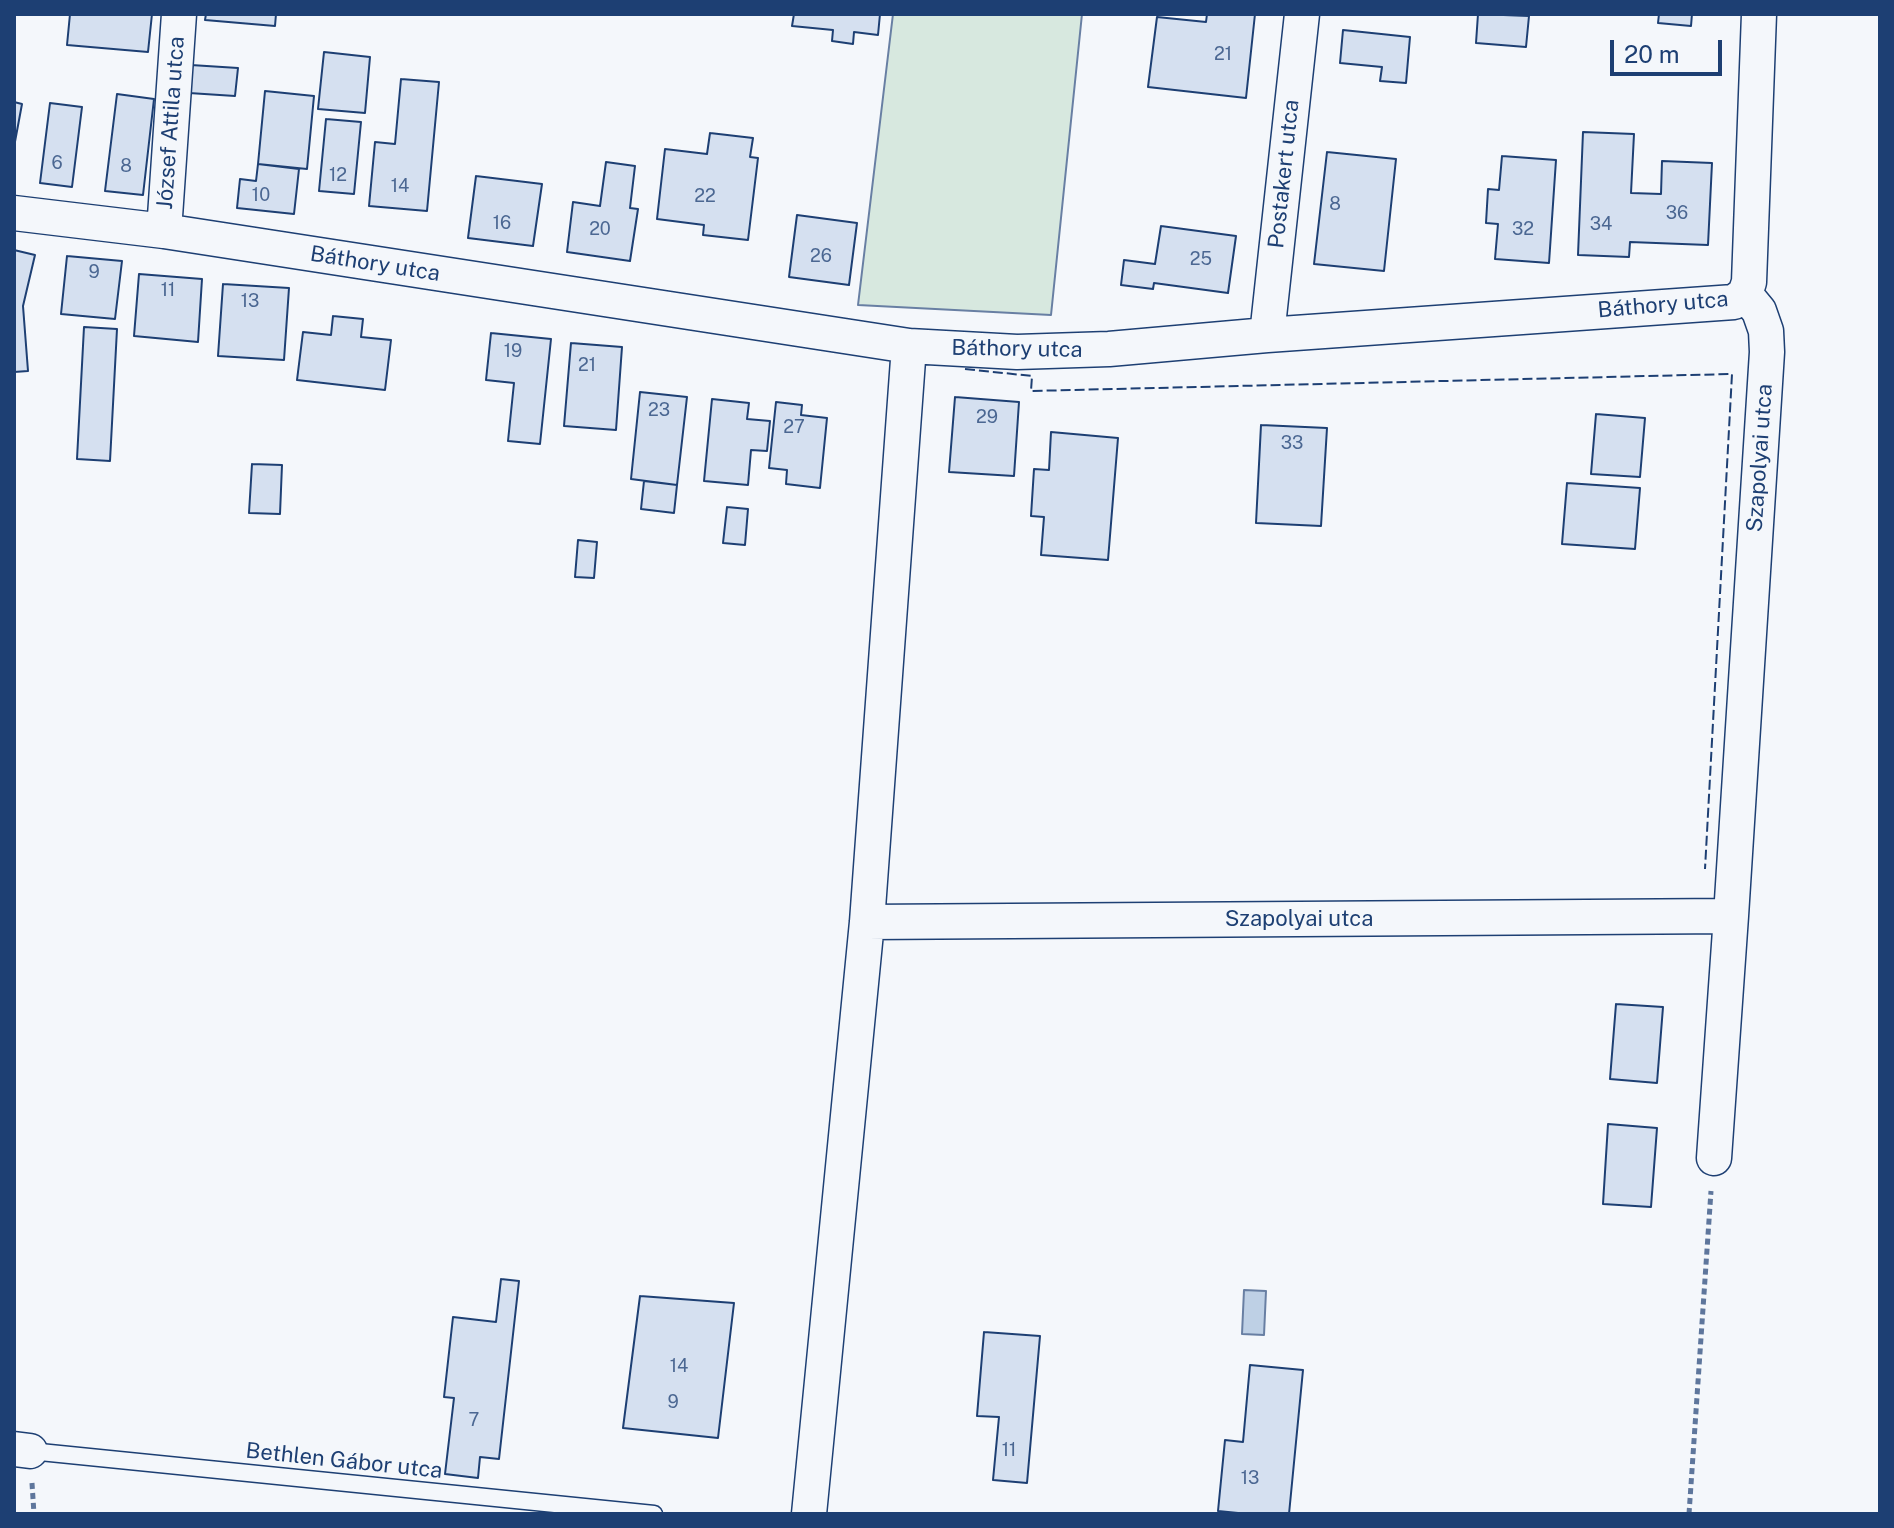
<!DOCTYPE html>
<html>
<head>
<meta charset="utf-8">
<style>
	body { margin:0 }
	#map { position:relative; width:1894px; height:1528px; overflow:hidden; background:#f4f7fb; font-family:"Public Sans",sans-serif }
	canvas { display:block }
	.frame { position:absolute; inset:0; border:16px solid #1d3f73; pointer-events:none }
	.scale { position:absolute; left:1610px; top:40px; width:112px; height:36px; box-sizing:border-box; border:4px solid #1d3f73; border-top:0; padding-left:10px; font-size:24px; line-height:28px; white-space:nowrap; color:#1d3f73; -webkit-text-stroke:6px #f4f7fb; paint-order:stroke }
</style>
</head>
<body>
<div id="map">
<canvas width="1894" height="1528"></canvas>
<div class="frame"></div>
<div class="scale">20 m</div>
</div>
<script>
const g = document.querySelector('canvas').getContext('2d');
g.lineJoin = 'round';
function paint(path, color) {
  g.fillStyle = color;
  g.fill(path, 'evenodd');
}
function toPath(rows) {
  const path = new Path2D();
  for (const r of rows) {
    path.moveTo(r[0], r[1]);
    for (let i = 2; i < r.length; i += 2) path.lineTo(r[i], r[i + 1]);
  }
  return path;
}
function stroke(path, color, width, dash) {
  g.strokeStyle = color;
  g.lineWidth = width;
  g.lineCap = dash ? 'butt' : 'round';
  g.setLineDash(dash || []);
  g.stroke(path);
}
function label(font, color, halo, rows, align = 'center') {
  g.font = font + ' "Public Sans",sans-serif';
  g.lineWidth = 6;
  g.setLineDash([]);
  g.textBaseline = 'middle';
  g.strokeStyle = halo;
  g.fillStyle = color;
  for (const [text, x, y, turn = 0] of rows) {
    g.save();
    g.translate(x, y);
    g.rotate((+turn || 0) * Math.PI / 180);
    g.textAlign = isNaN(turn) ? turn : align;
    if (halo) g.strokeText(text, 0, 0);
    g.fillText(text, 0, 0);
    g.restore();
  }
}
const green = toPath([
	[893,14,1082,14,1051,315,858,305,893,14]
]);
paint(green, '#d7e8df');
stroke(green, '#687fa3', 2);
const water = toPath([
	[1244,1290,1266,1291,1264,1335,1242,1334,1244,1290]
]);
paint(water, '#bed0e5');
stroke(water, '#687fa3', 2);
const building = toPath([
	[70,14,152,14,148,52,67,45,70,14],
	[206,14,276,14,275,26,205,20,206,14],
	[794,14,880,14,878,35,854,32,853,44,832,41,833,30,792,26,794,14],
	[1207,14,1255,14,1246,98,1148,87,1157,17,1206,22,1207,14],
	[1478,14,1529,16,1526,47,1476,43,1478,14],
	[1659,14,1692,14,1691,26,1658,23,1659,14],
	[1343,30,1410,37,1406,83,1380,81,1382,67,1340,63,1343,30],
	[324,52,370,57,365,113,318,109,324,52],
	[191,65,238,68,235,96,189,93,191,65],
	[401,79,439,82,427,211,369,206,375,142,395,144,401,79],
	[265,91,314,96,307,169,258,164,265,91],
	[117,94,154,99,143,195,105,191,117,94],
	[14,102,22,104,14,147,14,102],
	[50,103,82,107,72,187,40,183,50,103],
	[326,119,361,122,354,194,319,191,326,119],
	[1583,132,1634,134,1631,193,1661,194,1662,161,1712,163,1708,245,1630,242,1629,257,1578,255,1583,132],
	[710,133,753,138,750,157,758,158,748,240,703,235,704,225,657,219,665,149,707,154,710,133],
	[1327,152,1396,159,1384,271,1314,264,1327,152],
	[1502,156,1556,160,1549,263,1495,259,1498,224,1486,223,1488,189,1499,190,1502,156],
	[606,162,635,166,630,208,638,209,630,261,567,252,573,202,600,206,606,162],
	[258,164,299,169,294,214,237,208,240,179,256,181,258,164],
	[476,176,542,184,533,246,468,238,476,176],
	[797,215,857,223,849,285,789,277,797,215],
	[1161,226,1236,236,1228,293,1154,283,1153,289,1121,285,1124,260,1155,264,1161,226],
	[14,250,35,255,23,306,28,371,14,372,14,250],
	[67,256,122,261,115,319,61,314,67,256],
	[139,274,202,279,198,342,134,336,139,274],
	[223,284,289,288,284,360,218,356,223,284],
	[333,316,363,319,361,337,391,340,385,390,297,380,303,332,331,335,333,316],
	[84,327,117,329,110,461,77,459,84,327],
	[491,333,551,339,540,444,508,441,514,383,486,380,491,333],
	[571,343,622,347,616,430,564,426,571,343],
	[640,392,687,397,677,485,631,479,640,392],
	[955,397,1019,402,1014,476,949,472,955,397],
	[712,399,749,403,747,419,770,421,767,451,751,450,748,485,704,481,712,399],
	[776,402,802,405,801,415,827,418,820,488,786,484,787,470,769,468,776,402],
	[1596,414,1645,418,1640,477,1591,474,1596,414],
	[1261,425,1327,428,1321,526,1256,523,1261,425],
	[1051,432,1118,438,1108,560,1041,555,1044,517,1031,516,1034,469,1049,470,1051,432],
	[252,464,282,465,280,514,249,513,252,464],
	[644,481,677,485,674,513,641,509,644,481],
	[1567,483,1640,488,1635,549,1562,544,1567,483],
	[727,507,748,509,745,545,723,543,727,507],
	[578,540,597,542,594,578,575,577,578,540],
	[1616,1004,1663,1007,1657,1083,1610,1079,1616,1004],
	[1608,1124,1657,1128,1651,1207,1603,1204,1608,1124],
	[501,1279,519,1281,499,1459,480,1457,478,1478,445,1474,454,1398,444,1397,453,1317,496,1322,501,1279],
	[640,1296,734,1303,718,1438,623,1428,640,1296],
	[984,1332,1040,1336,1027,1483,993,1480,999,1417,977,1416,984,1332],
	[1250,1365,1303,1370,1289,1514,1248,1514,1218,1511,1225,1440,1243,1442,1250,1365]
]);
paint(building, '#d5e0f0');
stroke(building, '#1d3f73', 2);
const service = toPath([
	[30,1451,654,1514]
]);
const minor = toPath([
	[14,213,164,231,909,346,1017,352,1109,349,1267,335,1734,302,1745,294,1749,282,1759,14],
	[164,231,179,14],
	[1267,335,1302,14],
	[867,922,1731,916],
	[1714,1158,1731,916,1767,352,1766,331,1759,311,1745,294],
	[14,1449,30,1451],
	[809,1514,867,922,909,346]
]);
stroke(service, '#1d3f73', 19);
stroke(minor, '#1d3f73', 37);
stroke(toPath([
	[32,1483,34,1514],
	[1689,1514,1711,1191]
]), '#5e769c', 5, [6, 4]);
stroke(service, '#f4f7fb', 16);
stroke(minor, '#f4f7fb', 34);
stroke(toPath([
	[965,369,1032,376,1031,391,1732,374,1705,869]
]), '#1d3f73', 2, [10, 4]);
label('18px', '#4b6792', null, [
	["21",1223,54],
	["6",57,163],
	["8",126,166],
	["12",338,175],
	["14",400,186],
	["10",261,195],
	["22",705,196],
	["8",1335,204],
	["36",1677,213],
	["16",502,223],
	["34",1601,224],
	["20",600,229],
	["32",1523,229],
	["26",821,256],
	["25",1201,259],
	["9",94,272],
	["11",168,290],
	["13",250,301],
	["19",513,351],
	["21",587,365],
	["23",659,410],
	["29",987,417],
	["27",794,427],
	["33",1292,443],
	["14",679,1366],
	["9",673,1402],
	["7",474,1420],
	["11",1009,1450],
	["13",1250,1478]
]);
label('22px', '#1d3f73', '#f4f7fb', [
	["József Attila utca",171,123,-86],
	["Postakert utca",1284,174,-84],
	["Báthory utca",375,264,9],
	["Báthory utca",1663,305,-5],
	["Báthory utca",1017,349,1],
	["Szapolyai utca",1760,458,-86],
	["Szapolyai utca",1299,919],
	["Bethlen Gábor utca",344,1461,6]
]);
</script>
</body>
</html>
